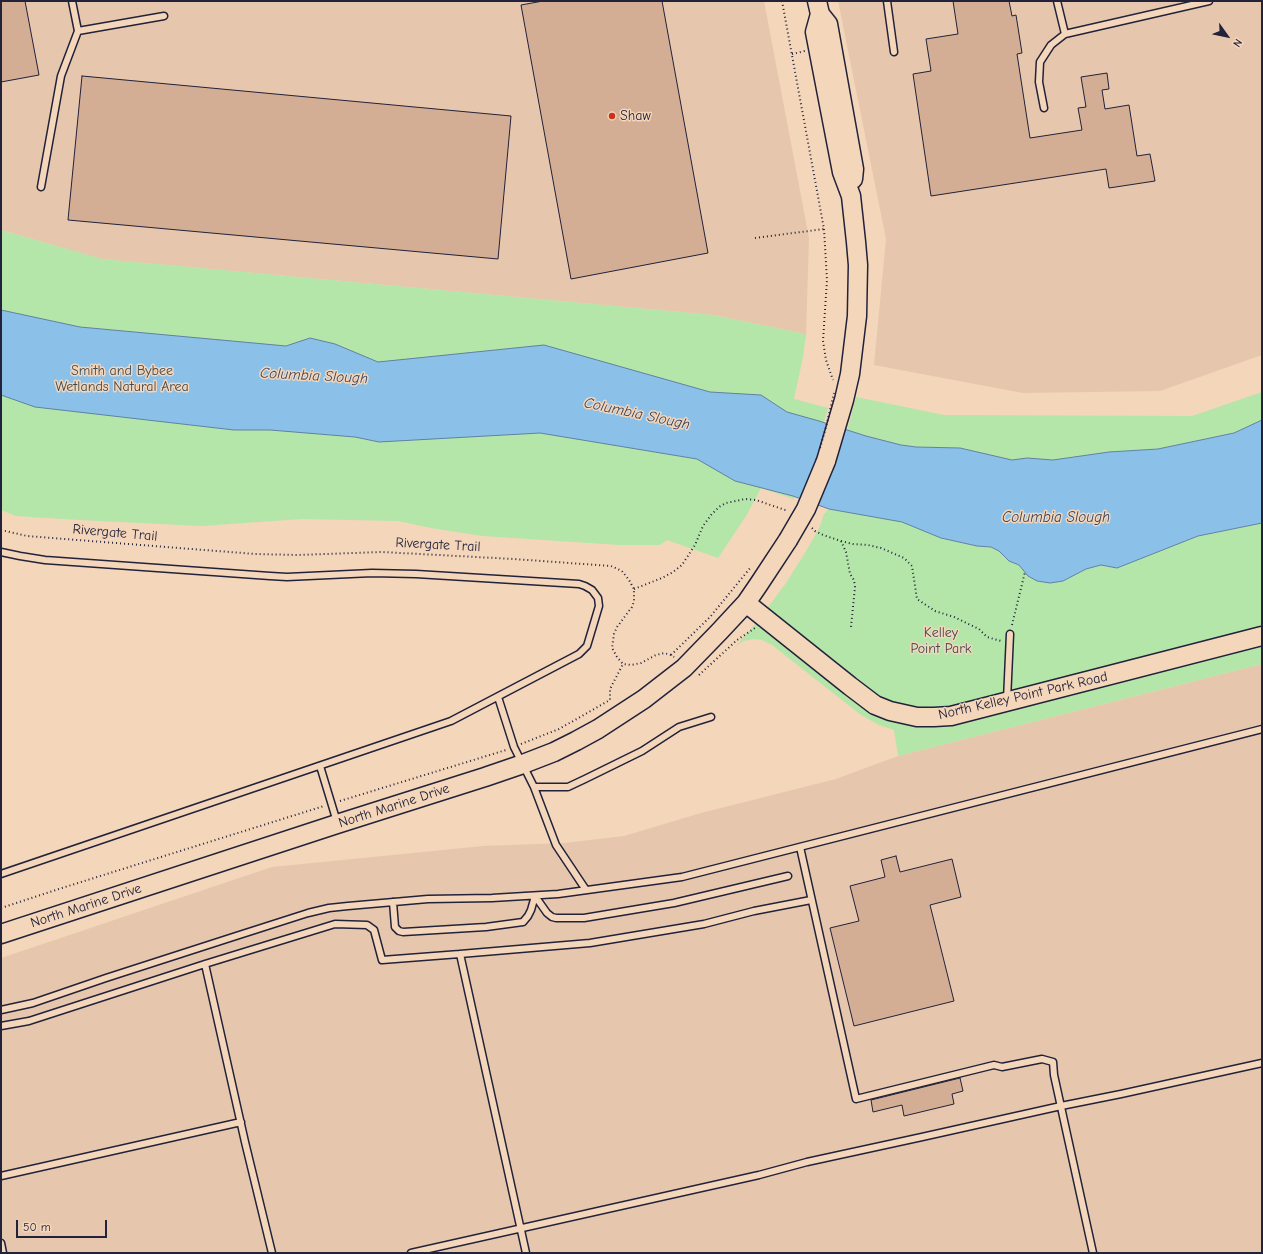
<!DOCTYPE html>
<html>
<head>
<meta charset="utf-8">
<style>
	body { margin:0 }
	#map { position:relative; width:1263px; height:1254px; overflow:hidden; background:#f4d6ba; font-family:"Comic Neue",sans-serif }
	canvas { display:block }
	.frame { position:absolute; inset:0; border:2px solid #22223b; pointer-events:none }
	.north { position:absolute; left:1207px; top:16px; width:40px; height:40px; -webkit-text-stroke:3px #f4d6ba; paint-order:stroke; rotate:123deg; font-size:11px; font-weight:700; line-height:16px; text-align:center; color:#22223b }
	.north::after { content:''; display:block; margin:auto; width:14px; height:18px; background:#22223b; clip-path:polygon(50% 0,100% 100%,50% 72%,0 100%) }
	.scale { position:absolute; left:16px; top:1220px; width:91px; height:18px; box-sizing:border-box; border:2px solid #22223b; border-top:0; padding-left:5px; font-size:12px; line-height:14px; white-space:nowrap; color:#22223b; -webkit-text-stroke:3px #f4d6ba; paint-order:stroke }
</style>
</head>
<body>
<div id="map">
<canvas width="1263" height="1254"></canvas>
<div class="frame"></div>
<div class="north">N</div>
<div class="scale">50 m</div>
</div>
<script>
const g = document.querySelector('canvas').getContext('2d');
g.lineJoin = 'round';
function paint(path, color) {
  g.fillStyle = color;
  g.fill(path, 'evenodd');
}
function toPath(rows) {
  const path = new Path2D();
  for (const r of rows) {
    path.moveTo(r[0], r[1]);
    for (let i = 2; i < r.length; i += 2) path.lineTo(r[i], r[i + 1]);
  }
  return path;
}
function stroke(path, color, width, dash) {
  g.strokeStyle = color;
  g.lineWidth = width;
  g.lineCap = dash ? 'butt' : 'round';
  g.setLineDash(dash || []);
  g.stroke(path);
}
function label(font, color, halo, rows, align = 'center') {
  g.font = font + ' "Comic Neue",sans-serif';
  g.lineWidth = 3;
  g.setLineDash([]);
  g.textBaseline = 'middle';
  g.strokeStyle = halo;
  g.fillStyle = color;
  for (const [text, x, y, turn = 0] of rows) {
    g.save();
    g.translate(x, y);
    g.rotate((+turn || 0) * Math.PI / 180);
    g.textAlign = isNaN(turn) ? turn : align;
    if (halo) g.strokeText(text, 0, 0);
    g.fillText(text, 0, 0);
    g.restore();
  }
}
paint(toPath([
	[1,1,764,1,809,238,806,334,713,315,101,259,1,230],
	[838,1,1262,1,1262,355,1160,391,1023,393,874,365,886,239],
	[1262,664,1262,1253,1,1253,1,958,272,867,483,846,564,843,624,836,701,813,836,779,898,756]
]), '#e6c7ad');
paint(toPath([
	[1,230,102,259,713,315,806,334,803,357,794,399,828,408,820,435,794,499,761,488,746,516,718,558,667,540,660,545,620,545,483,536,431,528,398,521,302,519,201,526,80,520,16,516,1,510],
	[1262,392,1262,420,1234,433,1158,449,1109,452,1053,460,1027,458,1012,460,960,448,916,447,901,445,847,431,856,397,944,415,1192,416],
	[829,509,902,522,941,538,976,546,991,547,999,551,1004,557,1009,561,1019,565,1028,576,1037,581,1049,583,1063,581,1086,569,1101,565,1117,568,1198,536,1262,523,1262,664,898,756,894,730,879,725,861,715,772,645,762,640,754,639,743,641,735,647,757,622,786,583,808,548,820,526,824,514]
]), '#b3e6a8');
const water = toPath([
	[1,310,80,327,286,346,310,338,335,344,378,362,544,345,710,392,761,395,787,412,819,421,866,436,901,445,916,447,960,448,1012,460,1027,458,1053,460,1109,452,1158,449,1234,433,1262,420,1262,523,1198,536,1117,568,1101,565,1086,569,1063,581,1050,583,1037,581,1028,576,1019,565,1009,561,999,551,991,547,977,546,941,538,902,522,829,509,793,496,735,481,697,459,540,433,379,442,355,437,270,430,234,430,35,407,1,395,1,310]
]);
paint(water, '#8bc1e9');
stroke(water, '#6181a3', 1);
const building = toPath([
	[1,1,25,1,39,75,1,82,1,1],
	[543,1,662,1,708,253,571,279,521,5,543,1],
	[953,1,1009,1,1012,16,1016,15,1022,53,1017,54,1030,138,1082,130,1078,108,1086,107,1081,77,1107,73,1109,89,1102,90,1105,109,1129,105,1137,156,1150,154,1155,181,1109,188,1106,169,931,196,913,74,931,71,926,39,958,34,953,1],
	[82,76,511,116,498,259,68,220,82,76],
	[896,856,900,872,952,859,961,897,930,905,954,1001,854,1026,830,928,859,921,850,886,885,877,881,860,896,856],
	[960,1078,963,1091,952,1094,954,1104,904,1116,902,1105,873,1112,871,1100,960,1078]
]);
paint(building, '#d3ad94');
stroke(building, '#22223b', 1);
const lane = toPath([
	[72,1,78,31,164,16],
	[887,1,894,52],
	[1057,1,1065,34],
	[1044,108,1039,82,1040,62,1051,45,1065,34,1209,1],
	[41,187,61,76,78,31],
	[1,552,20,556,45,560,270,576,287,577,372,573,416,574,579,584,585,586,592,590,598,598,599,606,587,646,579,654,451,721,1,874],
	[498,697,514,747,534,787,556,845,586,890],
	[1007,700,1010,634],
	[320,766,337,822],
	[534,787,568,787,585,779,642,751,679,727,711,717],
	[800,847,856,1099,994,1065,1002,1067,1042,1059,1053,1062,1054,1075,1093,1253],
	[535,896,547,913,552,917,556,918,584,918,674,903,788,876],
	[393,902,395,927,399,931,403,932,486,927,523,922,528,916,531,910,535,896],
	[460,954,526,1253],
	[205,964,245,1142,272,1253],
	[1,1010,33,1003,106,978,233,937,308,913,329,908,348,906,428,899,492,898,558,894,682,877,1262,729],
	[1,1026,29,1021,205,964,335,924,367,925,374,930,382,960,460,954,590,943,704,924,754,911,811,900],
	[1,1176,241,1122],
	[1,1243,3,1253],
	[411,1253,759,1175,807,1162,922,1137,1061,1106,1121,1094,1262,1063]
]);
const secondary = toPath([
	[817,1,820,14,815,32,842,172,851,196,856,242,858,265,857,316,850,374,844,400,826,461],
	[820,14,828,24,854,169,853,179],
	[746,603,850,686,875,705,890,711,917,717,934,717,951,716,1262,636],
	[1,934,337,824,485,777,523,764,554,752,576,741,598,729,644,699,684,668,719,632,746,603,759,584,788,540]
]);
stroke(lane, '#22223b', 9);
stroke(secondary, '#22223b', 21);
stroke(toPath([
	[782,1,824,229,827,280,823,341,826,360,833,380],
	[792,54,805,51],
	[755,238,824,229],
	[812,528,815,531,823,535,841,541,846,552,850,574,854,580,855,587,851,627],
	[1,530,27,536,255,554,297,555,382,552,514,559,611,566,622,571,629,580,634,589,634,601,632,607,617,627,614,634,612,648,617,657,623,664,631,665,641,663,656,655,664,653,671,655,674,657],
	[841,541,853,544,868,545,881,548,904,558,912,566,917,599,935,611,954,617,979,629,987,637,1001,641],
	[634,589,662,578,673,572,682,565,695,545,703,526,711,515,719,507,726,503,745,499,756,500,788,511],
	[1012,625,1025,572],
	[671,655,710,617,751,567],
	[699,675,737,640,755,628],
	[521,744,559,729,610,700,610,689,623,664],
	[340,801,506,750],
	[1,908,62,888,324,806]
]), '#22223b', 2, [1, 3]);
stroke(lane, '#f4d6ba', 6);
stroke(secondary, '#f4d6ba', 18);
const secondaryBridge = toPath([
	[788,540,806,509,826,461]
]);
stroke(secondaryBridge, '#22223b', 21, []);
stroke(toPath([
	[820,448,826,427,834,393]
]), '#22223b', 2, [1, 3]);
stroke(secondaryBridge, '#f4d6ba', 18);
for (const [x, y, r, color] of [
	[612,116,4,"#c8321e"]
]) {
  const dot = new Path2D();
  dot.arc(x, y, r, 0, 2 * Math.PI);
  g.fillStyle = color;
  g.fill(dot);
  stroke(dot, '#f4d6ba', 1.5);
}
label('14px', '#22223b', '#f4d6ba', [
	["Shaw",620,116]
], 'left');
label('14px', '#3f4951', '#f4d6ba', [
	["Smith and Bybee",122,371],
	["Wetlands Natural Area",122,387],
	["Kelley",941,633],
	["Point Park",941,649]
]);
label('14px', '#22223b', '#f4d6ba', [
	["Rivergate Trail",115,533,5],
	["Rivergate Trail",438,545,3],
	["North Kelley Point Park Road",1023,696,-13],
	["North Marine Drive",394,806,-18],
	["North Marine Drive",86,906,-18]
]);
label('italic 15px', '#37425e', '#f4d6ba', [
	["Columbia Slough",314,376,3],
	["Columbia Slough",637,414,12],
	["Columbia Slough",1056,518]
]);
</script>
</body>
</html>
